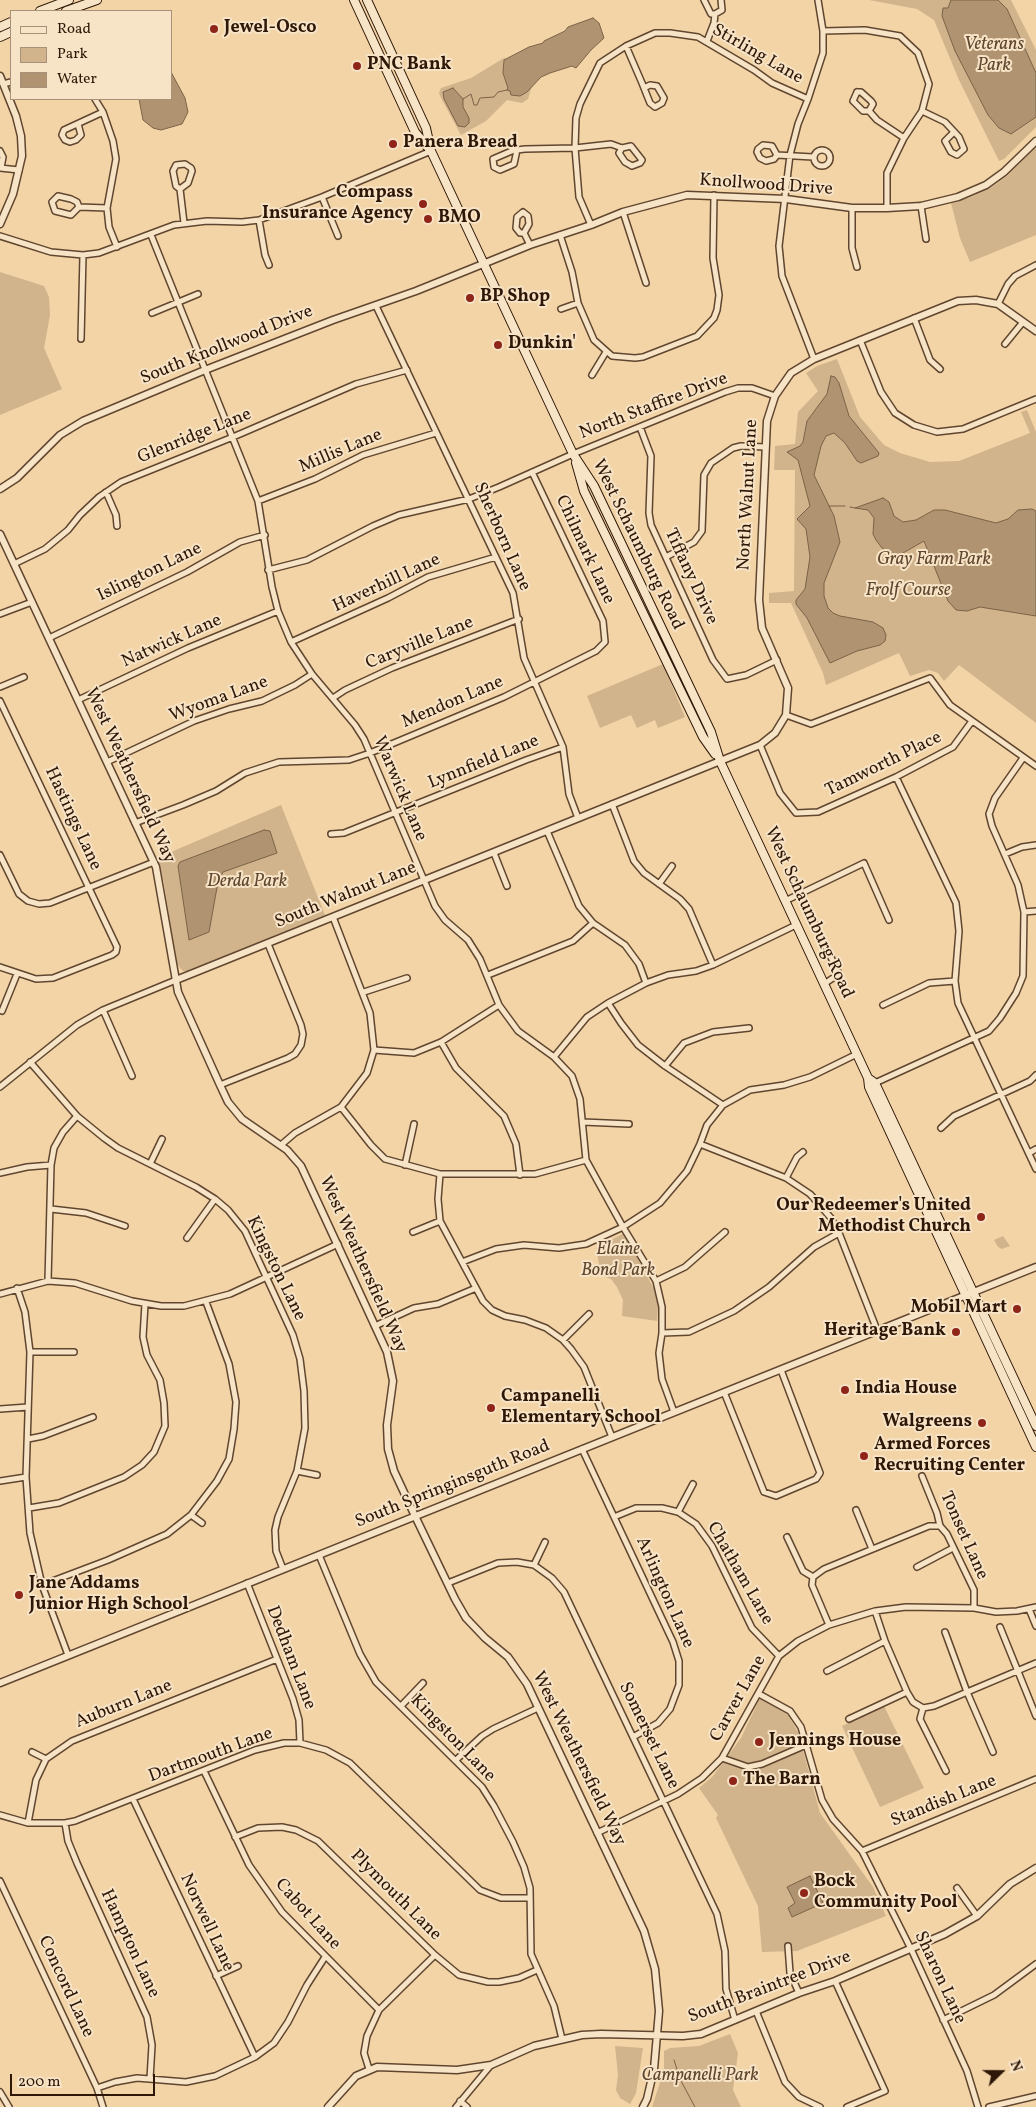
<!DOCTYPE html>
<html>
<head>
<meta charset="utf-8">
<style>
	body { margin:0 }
	#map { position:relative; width:1036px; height:2107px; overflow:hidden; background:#f2d4a7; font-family:Vollkorn,serif }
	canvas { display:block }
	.legend { position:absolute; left:10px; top:10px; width:162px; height:90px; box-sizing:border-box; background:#f7e3c6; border:1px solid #a7917a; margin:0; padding:6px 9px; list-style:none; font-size:15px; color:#2f1707 }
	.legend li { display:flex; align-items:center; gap:10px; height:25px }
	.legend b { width:25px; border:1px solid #a7917a }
	.north { position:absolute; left:976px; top:2047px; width:50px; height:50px; -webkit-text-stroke:4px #f7e3c6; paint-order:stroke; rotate:68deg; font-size:14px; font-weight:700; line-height:20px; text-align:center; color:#2f1707 }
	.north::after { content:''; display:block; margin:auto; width:18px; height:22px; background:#2f1707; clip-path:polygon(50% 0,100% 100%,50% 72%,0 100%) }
	.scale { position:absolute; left:10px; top:2074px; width:145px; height:22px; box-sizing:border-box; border:2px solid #2f1707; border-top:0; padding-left:6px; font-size:15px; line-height:18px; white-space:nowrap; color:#2f1707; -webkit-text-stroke:4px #f7e3c6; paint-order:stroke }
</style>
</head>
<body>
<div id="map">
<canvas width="1036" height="2107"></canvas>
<ul class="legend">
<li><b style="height:6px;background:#f7e3c6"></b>Road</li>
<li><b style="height:14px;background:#d1b48c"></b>Park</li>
<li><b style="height:14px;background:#b09471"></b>Water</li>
</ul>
<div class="north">N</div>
<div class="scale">200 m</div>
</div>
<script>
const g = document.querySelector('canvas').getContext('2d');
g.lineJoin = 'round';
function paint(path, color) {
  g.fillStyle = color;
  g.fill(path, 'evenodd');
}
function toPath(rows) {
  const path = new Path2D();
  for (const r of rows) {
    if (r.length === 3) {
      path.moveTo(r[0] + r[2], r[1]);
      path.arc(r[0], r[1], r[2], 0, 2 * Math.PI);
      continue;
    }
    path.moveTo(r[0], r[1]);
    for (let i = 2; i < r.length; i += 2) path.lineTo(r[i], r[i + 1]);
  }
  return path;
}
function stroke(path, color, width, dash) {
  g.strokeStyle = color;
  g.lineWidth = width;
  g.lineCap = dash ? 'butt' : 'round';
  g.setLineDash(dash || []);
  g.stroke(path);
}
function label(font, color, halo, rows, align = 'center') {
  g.font = font + ' Vollkorn,serif';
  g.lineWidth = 4;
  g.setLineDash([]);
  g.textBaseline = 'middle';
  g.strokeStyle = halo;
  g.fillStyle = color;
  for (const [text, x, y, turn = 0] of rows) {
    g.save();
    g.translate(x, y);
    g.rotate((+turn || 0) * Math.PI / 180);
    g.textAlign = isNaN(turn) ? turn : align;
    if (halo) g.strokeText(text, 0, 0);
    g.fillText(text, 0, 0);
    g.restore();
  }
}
paint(toPath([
	[869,0,1011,0,1036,50,1036,127,1004,159,999,161,959,80,934,20,917,9],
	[504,58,506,59,504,60,503,73,508,88,527,92,532,86,528,99,522,103,507,100,486,121,461,135,441,98,439,93,441,88,471,78],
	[1036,146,1036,235,970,262,960,238,951,203,971,197,992,187,1007,176],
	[0,272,44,286,49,297,50,315,44,348,62,389,0,415],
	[837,359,860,417,884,445,900,453,930,462,959,461,1030,433,1021,412,1027,410,1036,432,1036,723,959,665,944,681,938,673,929,670,910,676,899,653,826,685,823,673,791,603,769,603,769,593,794,591,795,470,774,470,775,446,795,444,798,412,818,391,806,373,817,366],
	[663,664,685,717,658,728,655,720,637,728,631,715,600,728,587,696],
	[281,805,325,915,190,971,183,971,176,963,164,883,157,858],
	[624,1233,654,1289,658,1307,657,1321,622,1316,623,1300,617,1287,611,1279,601,1275,596,1248],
	[1003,1236,1010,1246,1002,1249,998,1247,994,1240],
	[760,1698,788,1715,798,1732,820,1813,873,1887,886,1916,797,1951,762,1952,758,1906,716,1818,718,1815,699,1788,713,1776,741,1738],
	[884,1706,924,1788,880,1807,842,1726],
	[730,2034,738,2053,733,2090,741,2107,652,2107,664,2070,664,2051,670,2048,699,2046],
	[615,2046,643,2048,636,2093,630,2104,620,2098,616,2090,618,2075]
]), '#d1b48c');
const water = toPath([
	[951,0,998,0,1007,9,1036,73,1036,117,1011,134,999,128,988,115,955,51,942,16,943,8,948,8,951,0],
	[593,18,599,23,604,38,591,50,576,68,572,66,550,73,541,77,527,92,520,96,511,95,510,91,507,90,508,88,503,73,504,60,529,47,543,43,544,41,565,31,568,27,593,18],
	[171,72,185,98,188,112,182,124,161,130,153,128,143,120,139,99,171,99,171,72],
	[453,88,463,99,463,107,469,118,469,123,465,127,458,126,444,99,443,92,453,88],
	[831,376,835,377,839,383,849,416,879,453,878,456,861,463,857,461,845,443,834,433,826,436,821,446,814,475,834,516,840,542,824,583,824,596,828,608,833,613,840,616,873,622,883,628,886,635,885,641,880,645,857,651,830,663,807,618,796,604,796,600,805,589,810,557,806,529,797,519,810,506,798,460,787,452,800,446,803,442,807,421,827,394,831,376],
	[883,498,889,502,894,516,903,522,916,520,934,510,945,510,996,523,1008,519,1018,510,1032,509,1036,511,1036,616,980,607,967,611,956,610,948,601,924,541,896,557,882,548,876,540,873,534,874,518,868,510,855,508,883,498],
	[264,830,270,831,277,853,223,872,218,882,209,932,189,940,178,866,180,862,264,830],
	[810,1876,823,1903,792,1917,788,1908,795,1903,787,1887,810,1876]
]);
paint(water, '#b09471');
stroke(water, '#7c6247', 1);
stroke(toPath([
	[463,99,471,94,474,105,477,105,480,98,494,97,498,92,507,90],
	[829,506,845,506],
	[850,507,855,508],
	[674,2060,680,2079,695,2107]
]), '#7c6247', 1);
const minor = toPath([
	[704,0,711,14,715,14],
	[715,14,722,10,721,0],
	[823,31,865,30,900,36,918,53,929,84,922,111,904,138,887,173,887,208],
	[707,41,714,23,715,14],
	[626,46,642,83,650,103,655,107,662,103,664,98,657,86,650,85,644,88],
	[3,84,11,82],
	[857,92,861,92,871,101,873,104,869,111,863,111,853,101,857,92],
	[95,99,103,112,113,141,116,159,107,208,109,227,117,247],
	[869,111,877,120,904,138],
	[922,111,945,122,959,137,964,149,957,155,951,152,945,141,954,132],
	[78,124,81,135,76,140,70,142,65,140,62,135,64,130,103,112],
	[517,150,514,164,500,170,494,167,493,159,514,150,517,150,525,149,575,148,611,144,622,148,631,146,642,160,640,163,632,166,625,162,619,153,622,148],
	[822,158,8],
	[0,151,3,157,1,168],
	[777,155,772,146,763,145,758,149,757,152,760,158,766,161,774,159,777,155,813,157],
	[0,168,19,170],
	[180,189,188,183,192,171,191,168,185,164,176,165,173,171,176,186,180,189,184,223],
	[322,197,338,236],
	[921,206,926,239],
	[79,207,77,202,71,199,58,196,52,202,55,211,71,215,79,207,107,208],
	[852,208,852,248,857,267],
	[623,212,646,283],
	[259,220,265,255,269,265],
	[591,225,579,197,575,148,576,118,580,104,600,63,626,46,655,33,670,33,698,37,754,70,772,83,808,99],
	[524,233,529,224,528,216,523,212,517,217,516,228,520,233,524,233,530,245],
	[151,235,258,501,272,587,278,611,291,642,312,674,355,725,364,739,435,906,445,920,468,940,480,959,499,1005,518,1031,554,1057,572,1076,580,1099,586,1160,623,1227,656,1281,662,1307,662,1333,659,1353,662,1379,674,1412],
	[560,235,572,272,578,303,594,340,612,356,635,358,643,357,697,336,714,318,717,310,719,295,713,258,714,195],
	[0,236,51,252,83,255,99,253,174,225,207,221,242,222,259,220,322,197,431,151],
	[998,304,1008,284,1015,276,1036,265],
	[376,306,513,593,524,658,563,747,569,794,578,818],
	[561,309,578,303],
	[152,313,198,294],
	[914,318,930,360,940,369],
	[81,339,83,255],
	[860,340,881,392,895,413,914,425,937,432,963,429,1036,399],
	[1005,344,1023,322],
	[814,359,782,276,779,246,790,155,798,124,808,99,823,53,823,31,818,0],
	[592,375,606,352],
	[640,427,651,456,649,513,651,525,713,660,727,679,746,675,777,660],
	[106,492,116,515,117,526],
	[258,501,315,479,363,455,436,433],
	[666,557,694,542,702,531,704,475,711,463,733,448,741,446,766,447],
	[14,564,45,549,68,530,80,515,99,497,121,482,233,437,356,384,407,370],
	[268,570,307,560,373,526,399,515,469,499,499,487,573,454,725,392,738,388,752,388,775,396],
	[0,614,32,602],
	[49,638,187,572,240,542,265,535],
	[291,642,388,598,428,577,496,557],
	[0,687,24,677],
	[333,698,345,690,392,668,519,619],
	[78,700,188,648,278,611],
	[0,701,117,947,116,952,112,955,53,978,36,979,0,967],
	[786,715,811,724,930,678,950,705,1036,766],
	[760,745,780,793,796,813,818,812,896,777,953,747,972,721],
	[107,762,194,721,229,709,262,701,295,685,312,674],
	[896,777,956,903,959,931,955,981,958,1003,1036,1169],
	[612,804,634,861,644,873,680,899,689,909,713,965],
	[135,823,183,805,216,791,245,773,279,762,349,760,370,753,504,697,596,651,605,642,603,621,532,472],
	[547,831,579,906,593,923,625,945,639,964,646,983],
	[331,834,344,833,526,760,563,747],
	[494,853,507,886],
	[1005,854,1022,847,1036,845],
	[0,855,19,894,28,901,39,904,50,903,154,862],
	[659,884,672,866],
	[800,893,839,974,824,984],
	[785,901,864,863,889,920],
	[1024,912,1036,911],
	[488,975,573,941,593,923],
	[364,992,407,978],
	[608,1003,621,1023,638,1045,665,1066,723,1105],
	[883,1005,929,983,955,981],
	[103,1010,132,1076],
	[2,1011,17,974],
	[441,1042,456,1068,504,1116,516,1144,520,1175],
	[374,1050,414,1053,441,1042,499,1005],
	[554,1057,587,1017,608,1003,646,983,668,975,696,971,713,965,796,925],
	[30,1062,77,1116,104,1138,118,1148,196,1187,215,1199,228,1210,245,1231,293,1335,300,1359,304,1391,305,1428,297,1471,317,1475],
	[665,1066,684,1043,713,1032,749,1028],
	[875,1083,989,1031,1000,1018,1016,993,1023,976,1024,912,1018,885,992,826,989,814,995,798,1023,758],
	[220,1085,288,1058,295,1054,301,1045,303,1034,301,1025,268,944],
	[0,1087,77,1025,103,1010,176,980],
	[341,1107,371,1145,385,1159,440,1174,535,1174,586,1160],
	[583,1122,629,1124],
	[941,1128,954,1116,1030,1081,1036,1075],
	[700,1144,786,1178,810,1194,818,1203,831,1218,839,1233,877,1330],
	[281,1145,295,1133,341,1107,367,1073,374,1050,370,1013,333,917],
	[1029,1153,1036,1149],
	[150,1164,162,1139],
	[405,1165,414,1124],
	[0,1173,27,1167,51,1165],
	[440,1174,438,1199,440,1221,483,1301,492,1310,505,1316,525,1320,546,1328,563,1340,571,1349,584,1367,612,1437],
	[786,1178,797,1157,803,1152],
	[51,1209,86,1213,125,1226],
	[413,1232,440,1221],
	[187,1238,215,1199],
	[462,1262,496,1249,524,1245,559,1248,586,1244,623,1227,660,1203,687,1171,700,1144,707,1125,723,1105,750,1090,784,1085,810,1077,857,1054],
	[48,1281,51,1165,54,1148,63,1132,77,1116],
	[656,1281,685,1267,725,1232],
	[17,1288,25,1312,30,1352,26,1477,30,1533,42,1585,68,1655],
	[0,1294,48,1281,75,1283,132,1301,161,1306,184,1306,230,1294,338,1244],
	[375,1326,414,1308,438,1304,476,1288],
	[662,1333,689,1332,734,1311,769,1287,814,1247,839,1233],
	[563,1340,589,1314],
	[30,1352,74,1352],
	[724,1392,764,1492,776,1496,816,1479,820,1473,781,1370],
	[0,1409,28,1407],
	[28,1439,43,1436,93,1417],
	[582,1449,673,1642,679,1661,679,1685,670,1709,658,1723,633,1737],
	[922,1476,937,1513,940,1526,947,1534,974,1590,974,1608],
	[0,1481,26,1477],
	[29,1508,59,1503,124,1477,142,1465,154,1452,165,1426,164,1403,160,1380,147,1355,143,1337,145,1304],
	[856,1510,872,1549],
	[678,1512,693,1484],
	[191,1515,202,1523],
	[614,1517,636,1508,662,1508,678,1512,696,1524,712,1546,752,1628,779,1656],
	[787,1537,803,1571,813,1577,812,1585,829,1625],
	[319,1555,360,1654,376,1682,482,1787,494,1806,513,1842,524,1867,530,1888,531,1954,554,2006,562,2039],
	[534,1565,545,1542],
	[917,1567,953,1548],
	[283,1569,276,1551,275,1530,278,1517,297,1471],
	[813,1577,824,1569,929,1526,940,1526],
	[247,1583,293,1699,299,1720,300,1743],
	[448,1583,498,1563,517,1562,534,1565,552,1578,564,1592,717,1914,725,1951,726,1989,735,2020],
	[42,1585,108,1560,167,1534,191,1515,217,1481,229,1459,234,1429,236,1402,229,1364,206,1302],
	[1029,1609,1036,1626],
	[875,1611,885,1641,907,1692,913,1702,923,1708,920,1719,946,1771],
	[1000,1627,1036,1716],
	[945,1632,967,1692,993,1752],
	[827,1671,885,1641],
	[759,1694,790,1711,801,1727,822,1800,833,1819,862,1851,911,1949,967,2071,978,2107],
	[401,1706,423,1683],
	[923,1708,934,1706,1036,1663],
	[849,1719,907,1692],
	[32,1752,46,1759],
	[722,1758,748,1767,762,1764,806,1745],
	[456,1760,482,1736,493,1729,538,1708],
	[204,1771,249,1865,282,1912,379,2010],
	[133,1799,255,2057],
	[0,1815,28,1823,65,1823,75,1821,255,1750,284,1743,300,1743,326,1750,350,1763,480,1890,501,1898,530,1898],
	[28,1823,36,1780,46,1759,72,1741,277,1659],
	[65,1823,68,1841,77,1863,147,2017,152,2045,150,2079],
	[597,1833,678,1794,702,1778,722,1758,779,1656,798,1641,829,1625,875,1611,906,1607,974,1608,996,1612,1017,1611,1036,1607],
	[235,1837,258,1828,282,1827,296,1830,318,1841,435,1955,459,1975,488,1982,499,1982,519,1978,537,1970],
	[862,1851,1036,1779],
	[0,1881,97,2088,103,2107],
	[957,1888,977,1916],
	[788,1946,790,1973,799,1993],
	[216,1976,238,1966],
	[835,1981,885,2091,847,2107],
	[756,2011,785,2082,799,2097,820,2107],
	[943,2020,994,1995,1036,1964],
	[369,2069,364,2053,367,2036,379,2010,435,1955],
	[97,2088,115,2082,137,2078,186,2082,215,2076,255,2057,274,2043,288,2022,307,1985,325,1957],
	[0,2092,9,2107],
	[460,2101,467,2107],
	[456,2107,491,2065],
	[989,2107,1036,2096]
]);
const tertiary = toPath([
	[0,76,16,116,21,136,22,156,13,194,0,224],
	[0,489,17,478,60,435,83,421,205,370,333,320,416,291,530,245,591,225,623,212,687,195,786,199,852,208,887,208,921,206,958,197,986,185,1004,172,1036,141],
	[0,534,156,867,178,992,220,1085,228,1102,242,1119,287,1150,301,1166,387,1352,393,1381,387,1425,388,1449,394,1471,415,1516,455,1599,466,1618,485,1638,508,1657,527,1684,644,1931,655,1969,659,2011,654,2069,647,2099,643,2107],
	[176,980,760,745,775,733,786,715,788,688,762,628,759,600,767,421,775,396,791,373,814,359,958,301,976,300,998,304,1036,331],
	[0,1683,1036,1267],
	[328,2107,356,2076,377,2067,457,2070,491,2065,534,2046,582,2035,601,2034,683,2036,701,2034,799,1993,835,1981,945,1934,977,1916,1010,1884,1036,1868]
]);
const secondary = toPath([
	[354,0,415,132,430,150],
	[367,0,426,128,431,151,573,454,594,486,711,732,720,761,868,1078,869,1087,1036,1447],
	[40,11,69,0],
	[66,11,97,0],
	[0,27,11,22],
	[0,37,11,32],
	[576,463,584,491,703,737,715,754],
	[868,1078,875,1083,1036,1426]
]);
stroke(minor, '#60462f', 8);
stroke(tertiary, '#60462f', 9);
stroke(secondary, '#2f1707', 10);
stroke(minor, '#f7e3c6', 5);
stroke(tertiary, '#f7e3c6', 6);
stroke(secondary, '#f7e3c6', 8);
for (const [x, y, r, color] of [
	[214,29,5,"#8f2418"],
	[357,66,5,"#8f2418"],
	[393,144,5,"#8f2418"],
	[423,204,5,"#8f2418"],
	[428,219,5,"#8f2418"],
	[470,298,5,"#8f2418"],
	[498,345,5,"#8f2418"],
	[981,1217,5,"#8f2418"],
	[1017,1309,5,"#8f2418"],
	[956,1332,5,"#8f2418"],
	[845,1390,5,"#8f2418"],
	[491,1408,5,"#8f2418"],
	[982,1423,5,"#8f2418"],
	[864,1456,5,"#8f2418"],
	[19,1595,5,"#8f2418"],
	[759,1742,5,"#8f2418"],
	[733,1781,5,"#8f2418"],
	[804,1893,5,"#8f2418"]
]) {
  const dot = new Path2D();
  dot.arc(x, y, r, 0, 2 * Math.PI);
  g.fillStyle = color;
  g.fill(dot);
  stroke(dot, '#f7e3c6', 2);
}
label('bold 18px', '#2f1707', '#f7e3c6', [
	["Jewel-Osco",224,29],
	["PNC Bank",367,66],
	["Panera Bread",403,144],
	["Compass",413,194,"right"],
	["Insurance Agency",413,215,"right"],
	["BMO",438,219],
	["BP Shop",480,298],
	["Dunkin'",508,345],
	["Our Redeemer's United",971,1207,"right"],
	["Methodist Church",971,1228,"right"],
	["Mobil Mart",1007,1309,"right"],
	["Heritage Bank",946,1332,"right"],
	["India House",855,1390],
	["Campanelli",501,1398],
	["Elementary School",501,1419],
	["Walgreens",972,1423,"right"],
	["Armed Forces",874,1446],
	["Recruiting Center",874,1467],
	["Jane Addams",29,1585],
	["Junior High School",29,1606],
	["Jennings House",769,1742],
	["The Barn",743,1781],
	["Bock",814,1883],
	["Community Pool",814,1904]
], 'left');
label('italic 18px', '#60462f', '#f7e3c6', [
	["Veterans",994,46],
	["Park",994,67],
	["Gray Farm Park",934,561],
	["Frolf Course",908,592],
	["Derda Park",247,883],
	["Elaine",618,1251],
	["Bond Park",618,1272],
	["Campanelli Park",700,2077]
]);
label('18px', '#2f1707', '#f7e3c6', [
	["Stirling Lane",757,55,30],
	["Knollwood Drive",766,186,4],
	["South Knollwood Drive",227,346,-22],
	["North Staffire Drive",654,407,-21],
	["Glenridge Lane",195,437,-22],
	["Millis Lane",341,452,-23],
	["North Walnut Lane",749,495,-87],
	["Sherborn Lane",501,537,66],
	["West Schaumburg Road",637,545,64],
	["Chilmark Lane",584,550,65],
	["Islington Lane",150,573,-26],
	["Tiffany Drive",690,577,65],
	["Haverhill Lane",387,584,-25],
	["Natwick Lane",172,642,-24],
	["Caryville Lane",420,644,-22],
	["Wyoma Lane",219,700,-20],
	["Mendon Lane",453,703,-23],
	["Lynnfield Lane",484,763,-22],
	["Tamworth Place",884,765,-26],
	["West Weathersfield Way",129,776,65],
	["Warwick Lane",399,789,67],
	["Hastings Lane",72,819,65],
	["South Walnut Lane",346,896,-22],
	["West Schaumburg Road",808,913,65],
	["West Weathersfield Way",362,1265,66],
	["Kingston Lane",275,1269,64],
	["South Springinsguth Road",453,1485,-22],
	["Tonset Lane",963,1536,66],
	["Chatham Lane",739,1574,60],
	["Arlington Lane",664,1593,66],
	["Dedham Lane",290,1658,69],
	["Carver Lane",739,1699,-61],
	["Auburn Lane",124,1705,-22],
	["Somerset Lane",648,1736,64],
	["Kingston Lane",452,1739,46],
	["Dartmouth Lane",211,1756,-20],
	["West Weathersfield Way",578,1759,64],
	["Standish Lane",944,1802,-22],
	["Plymouth Lane",395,1896,45],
	["Cabot Lane",307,1915,48],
	["Norwell Lane",206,1923,65],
	["Hampton Lane",129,1944,65],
	["Sharon Lane",939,1978,65],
	["Concord Lane",65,1987,65],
	["South Braintree Drive",770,1988,-21]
]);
</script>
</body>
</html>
